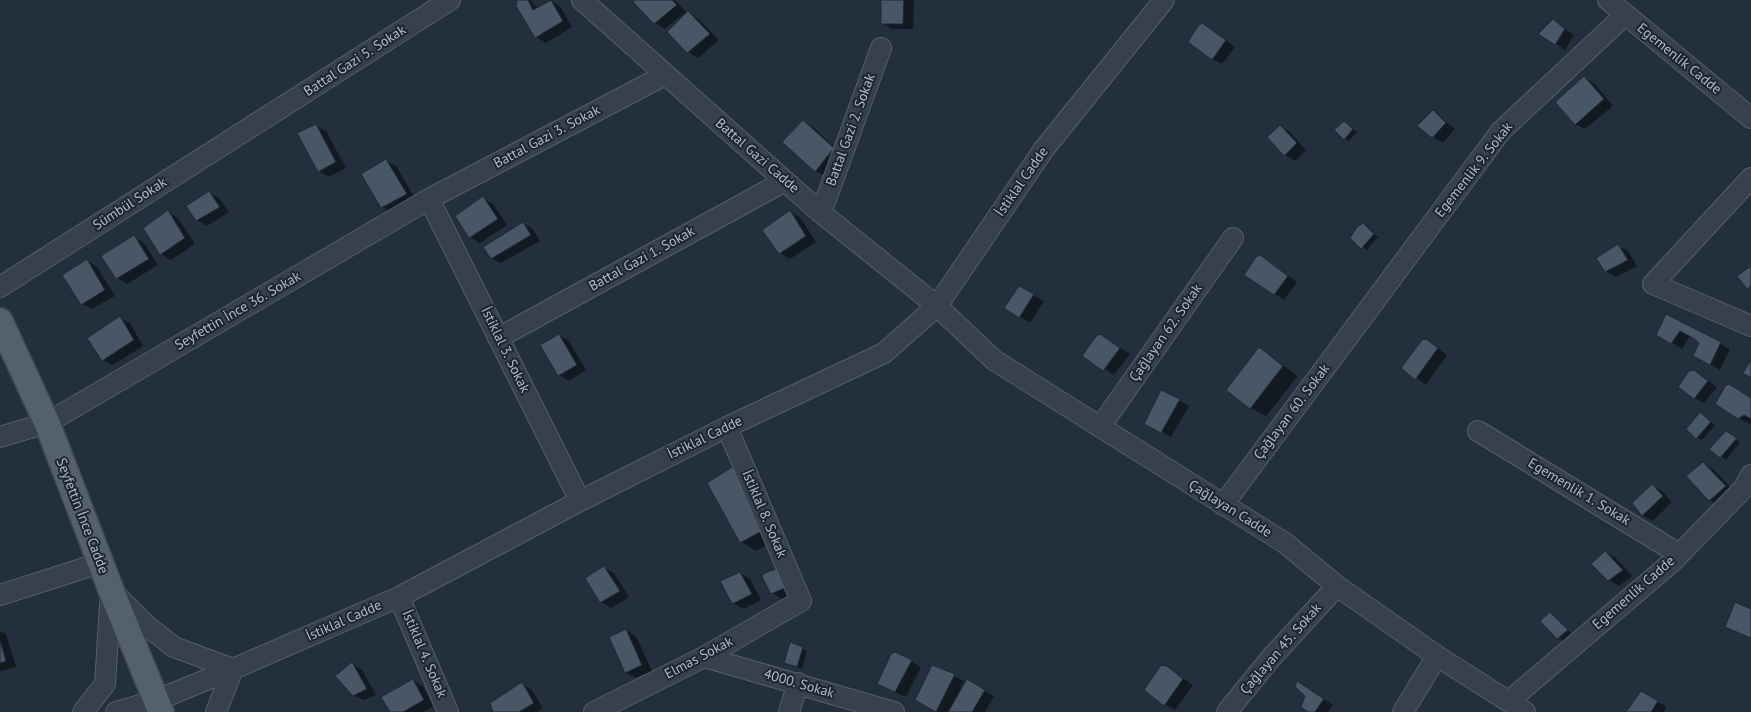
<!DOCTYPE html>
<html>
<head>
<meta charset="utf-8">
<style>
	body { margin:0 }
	canvas { display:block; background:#232f3d }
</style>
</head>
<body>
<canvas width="1751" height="712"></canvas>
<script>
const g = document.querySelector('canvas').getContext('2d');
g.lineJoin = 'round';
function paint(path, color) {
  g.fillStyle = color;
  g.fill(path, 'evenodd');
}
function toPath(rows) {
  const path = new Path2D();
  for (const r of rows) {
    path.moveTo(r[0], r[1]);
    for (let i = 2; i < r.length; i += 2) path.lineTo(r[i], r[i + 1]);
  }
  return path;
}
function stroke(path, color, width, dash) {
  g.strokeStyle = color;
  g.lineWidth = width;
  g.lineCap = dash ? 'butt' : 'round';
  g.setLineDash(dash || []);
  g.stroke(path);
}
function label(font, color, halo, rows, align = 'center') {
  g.font = font + ' "PT Sans",sans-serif';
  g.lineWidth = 4;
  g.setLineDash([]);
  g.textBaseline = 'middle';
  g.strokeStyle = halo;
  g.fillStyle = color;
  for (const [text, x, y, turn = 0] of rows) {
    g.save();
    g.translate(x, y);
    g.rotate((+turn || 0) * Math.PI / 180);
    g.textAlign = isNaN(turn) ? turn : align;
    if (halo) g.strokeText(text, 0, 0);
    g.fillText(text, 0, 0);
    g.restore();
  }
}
paint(toPath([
	[520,0,531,0,538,8,550,0,560,6,572,27,546,43,536,37,517,5,517,2],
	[637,0,675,0,686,12,665,29,655,23],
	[883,0,914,0,913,29,892,29,882,23],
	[688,13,698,19,719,40,698,58,688,52,668,32],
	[1553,20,1574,35,1565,50,1540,33],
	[1213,31,1235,47,1222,64,1212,59],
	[1584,78,1594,83,1613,106,1585,129,1575,124],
	[1433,112,1455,129,1443,143,1433,137],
	[804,122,813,127,843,155,825,176,815,171],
	[1348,125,1357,132,1349,141,1344,139],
	[316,126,326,131,346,168,329,177,319,171],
	[1280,126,1290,132,1306,150,1295,161,1285,155],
	[386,161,396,166,416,200,392,213,382,207],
	[209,193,219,198,229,212,207,226,197,220],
	[483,198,493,204,507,225,480,243,470,237],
	[168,212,178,218,195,244,171,260,161,254],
	[790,212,800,217,816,242,790,259,780,253,764,231],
	[523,223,533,229,540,241,501,263,491,258],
	[1363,225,1378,237,1367,250,1352,238],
	[134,237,144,243,158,265,127,284,117,278,103,257],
	[1618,246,1628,251,1637,266,1616,277,1606,271],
	[1260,256,1297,282,1284,300,1275,294],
	[87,261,97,267,115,296,92,309,82,304],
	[1019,288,1044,301,1030,323,1006,307],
	[1667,316,1730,349,1720,370,1695,355,1700,343,1690,336,1682,349,1657,334],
	[120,318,130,323,143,346,113,365,103,360],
	[559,335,569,341,586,370,569,381,559,375],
	[1426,340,1447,355,1426,385,1403,368],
	[1111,342,1130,354,1114,375,1084,356],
	[1260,349,1298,376,1266,416,1251,408],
	[1694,371,1717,387,1704,403,1694,398],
	[1751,399,1751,423,1749,424,1739,418],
	[1179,400,1189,406,1171,437,1146,423],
	[1701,413,1715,425,1702,440,1697,438],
	[1731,435,1740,442,1726,460,1711,449],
	[1703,463,1713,469,1735,492,1720,506,1710,500],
	[732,468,747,477,781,537,756,551,741,542],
	[1652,485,1662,491,1672,502,1653,521,1643,516,1633,503],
	[1606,553,1616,558,1632,576,1619,586,1609,580],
	[604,567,614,573,629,597,611,608,601,602],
	[740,573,750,579,761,600,743,609,733,603],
	[763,577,796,593,782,599,772,593],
	[1550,613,1571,633,1563,641,1542,621],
	[626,630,636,636,652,671,636,678,626,673],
	[0,631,6,634,16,667,0,671],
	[791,644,807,651,802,669,790,665],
	[896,653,921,667,906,697,889,689],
	[352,664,362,670,376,695,364,700,353,695],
	[1166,667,1193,685,1175,710,1165,705],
	[954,676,964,681,959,691,961,692,967,681,994,696,985,712,938,712,917,699],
	[413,680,423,686,433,706,423,712,392,712],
	[522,684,532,690,543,708,537,712,495,712],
	[1307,689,1333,705,1328,712,1310,712],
	[1641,693,1667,707,1664,712,1628,712]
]), '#0007');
const building = toPath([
	[517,0,528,0,533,10,551,0,563,21,535,38,516,6,517,0],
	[635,0,672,0,677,5,654,24,633,2,635,0],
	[881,0,904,0,903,24,881,24,881,0],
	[688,11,710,34,687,53,667,32,688,11],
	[1553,19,1565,29,1555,45,1538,34,1553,19],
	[1202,23,1226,40,1212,60,1188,42,1198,26,1202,23],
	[1584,76,1604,99,1575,125,1555,102,1584,76],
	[1433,110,1446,123,1432,138,1417,126,1433,110],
	[803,120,834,148,815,172,782,142,803,120],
	[1344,121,1353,129,1344,140,1334,130,1344,121],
	[316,124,336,162,318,172,297,133,316,124],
	[1280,125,1297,143,1284,156,1267,137,1280,125],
	[386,159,407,194,381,208,361,174,386,159],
	[209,191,220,207,196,221,186,206,209,191],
	[483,196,498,219,469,238,455,216,483,196],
	[168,210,185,238,160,255,143,228,168,210],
	[790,210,806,236,779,254,762,230,790,210],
	[523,222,531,235,491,259,483,247,523,222],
	[1363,223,1374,234,1361,249,1350,238,1357,227,1363,223],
	[134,235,149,259,116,279,101,256,134,235],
	[1618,244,1628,260,1605,272,1596,258,1618,244],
	[1260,255,1288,276,1274,295,1244,275,1256,257,1260,255],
	[87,259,105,290,81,305,62,275,87,259],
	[1751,266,1751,286,1747,289,1737,276,1751,266],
	[1019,286,1034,294,1019,318,1004,308,1019,286],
	[1666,314,1721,342,1710,365,1693,356,1699,343,1693,338,1680,331,1671,344,1656,335,1666,314],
	[120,316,134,340,102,361,87,338,120,316],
	[559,334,577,365,558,376,540,345,559,334],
	[1100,334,1120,348,1103,371,1082,356,1097,335,1100,334],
	[1426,339,1438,348,1415,380,1401,368,1422,340,1426,339],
	[1259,347,1283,366,1250,409,1226,390,1259,347],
	[1751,360,1751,378,1743,373,1751,360],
	[1694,370,1708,381,1694,399,1678,387,1689,371,1694,370],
	[1729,384,1751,398,1751,419,1744,415,1738,419,1715,404,1726,385,1729,384],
	[1161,390,1180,399,1161,433,1144,424,1161,390],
	[1700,412,1711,422,1696,439,1686,429,1700,412],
	[1726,431,1737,438,1720,458,1709,449,1726,431],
	[1703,462,1726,486,1709,501,1686,476,1703,462],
	[732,467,767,528,740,543,707,483,732,467],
	[1652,484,1663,496,1642,516,1632,503,1652,484],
	[1605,551,1623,570,1608,581,1591,564,1605,551],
	[604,566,620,591,600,603,585,578,604,566],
	[778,568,787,587,771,594,762,577,763,574,778,568],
	[740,572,752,594,732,604,720,581,740,572],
	[1735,602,1751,609,1751,638,1725,627,1735,602],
	[1550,612,1568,630,1557,639,1540,621,1550,612],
	[626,629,642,665,625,673,609,637,626,629],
	[0,640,6,661,0,663,0,640],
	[790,642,803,647,797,667,784,663,790,642],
	[895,652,912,660,895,692,877,684,891,654,895,652],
	[352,662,367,689,353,696,335,676,352,662],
	[932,665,955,674,936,712,915,700,932,665],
	[1161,665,1167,666,1183,679,1164,706,1144,690,1161,665],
	[413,679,424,700,403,712,390,712,381,697,413,679],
	[967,679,985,690,972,712,948,712,967,679],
	[1297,681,1324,699,1315,712,1308,712,1301,707,1305,696,1295,687,1297,681],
	[522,682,534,703,519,712,493,712,490,703,522,682],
	[1641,691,1658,701,1651,712,1626,712,1641,691]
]);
paint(building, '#495666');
stroke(building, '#1e2834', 1);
const minor = toPath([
	[582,0,821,213,937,306,994,360,1285,543,1337,586,1437,656,1525,712],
	[1608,0,1751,118],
	[1751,178,1653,284,1751,326],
	[429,199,580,501],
	[821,213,881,48],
	[0,287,450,0],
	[498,338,785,181],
	[1100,427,1233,238],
	[1478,431,1679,554],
	[0,437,47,423,429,199,665,75],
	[1223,505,1501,131,1625,15],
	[0,595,100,563],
	[116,595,147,626,174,647,233,669,216,712],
	[399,597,448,712],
	[704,657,894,712],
	[1509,701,1671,563,1744,488,1751,475],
	[83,712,105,684,111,590],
	[116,712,157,700,233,669,399,597,580,501,727,427,884,353,937,306,1044,149,1164,0],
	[594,712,704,657,801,601,727,427],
	[789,712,798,683],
	[1227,712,1270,659,1337,586],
	[1403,712,1437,656]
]);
const major = toPath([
	[0,321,47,423,111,590,161,712]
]);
stroke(minor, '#555f6b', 22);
stroke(major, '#404a56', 28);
stroke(minor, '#37414d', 20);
stroke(major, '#55606d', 25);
label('14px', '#b3bcc8', '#1c2632', [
	["Egemenlik Cadde",1679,59,39],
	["Battal Gazi 5. Sokak",355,61,-33],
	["Battal Gazi 2. Sokak",851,130,-70],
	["Battal Gazi 3. Sokak",547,137,-28],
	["Battal Gazi Cadde",757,156,41],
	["Egemenlik 9. Sokak",1474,170,-52],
	["İstiklal Cadde",1022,182,-55],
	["Sümbül Sokak",130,204,-33],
	["Battal Gazi 1. Sokak",642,259,-29],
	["Seyfettin İnce 36. Sokak",238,311,-30],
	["Çağlayan 62. Sokak",1166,333,-55],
	["İstiklal 3. Sokak",505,350,64],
	["Çağlayan 60. Sokak",1292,412,-53],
	["İstiklal Cadde",705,438,-26],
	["Egemenlik 1. Sokak",1579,492,31],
	["Çağlayan Cadde",1230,509,32],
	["İstiklal 8. Sokak",764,514,67],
	["Seyfettin İnce Cadde",82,516,69],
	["Egemenlik Cadde",1634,593,-41],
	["İstiklal Cadde",344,621,-24],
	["Çağlayan 45. Sokak",1281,649,-49],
	["İstiklal 4. Sokak",424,654,67],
	["Elmas Sokak",699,658,-28],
	["4000. Sokak",799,684,16]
]);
</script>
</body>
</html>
